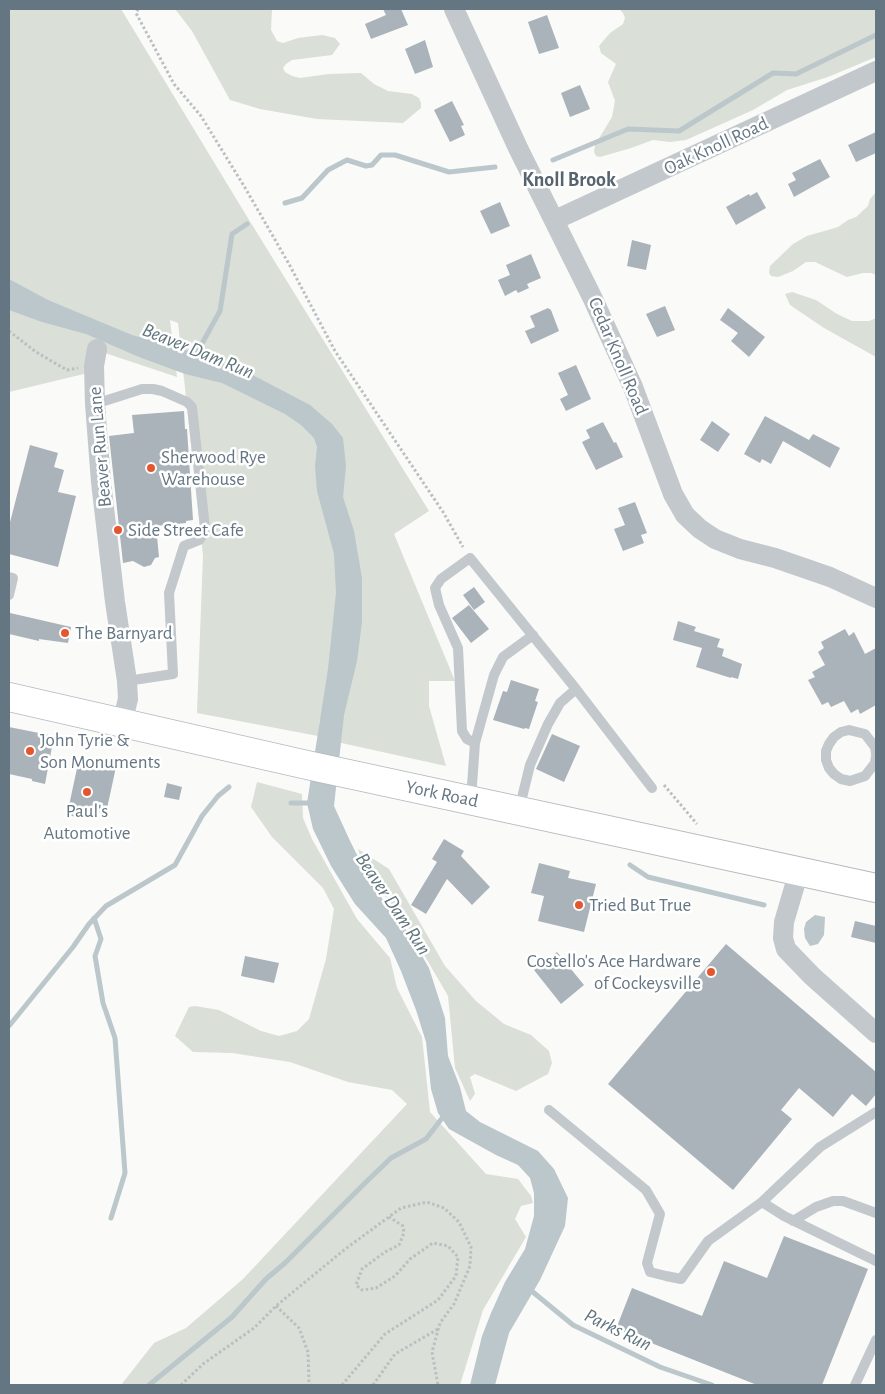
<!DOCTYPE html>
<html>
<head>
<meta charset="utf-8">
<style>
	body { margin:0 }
	#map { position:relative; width:885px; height:1394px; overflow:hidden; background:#fafaf8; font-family:"Alegreya Sans",sans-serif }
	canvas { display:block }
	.frame { position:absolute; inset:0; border:10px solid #657683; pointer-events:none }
</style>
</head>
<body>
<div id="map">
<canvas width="885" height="1394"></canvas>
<div class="frame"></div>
</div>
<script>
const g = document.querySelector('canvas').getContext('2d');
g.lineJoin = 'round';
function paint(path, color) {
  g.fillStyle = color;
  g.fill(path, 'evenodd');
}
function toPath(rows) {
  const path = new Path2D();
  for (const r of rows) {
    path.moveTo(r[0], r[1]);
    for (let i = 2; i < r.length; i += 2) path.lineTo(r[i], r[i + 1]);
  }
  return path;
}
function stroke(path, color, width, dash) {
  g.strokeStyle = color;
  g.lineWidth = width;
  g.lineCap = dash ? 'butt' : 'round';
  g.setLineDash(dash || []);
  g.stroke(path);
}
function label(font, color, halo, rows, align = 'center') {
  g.font = font + ' "Alegreya Sans",sans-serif';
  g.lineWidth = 5;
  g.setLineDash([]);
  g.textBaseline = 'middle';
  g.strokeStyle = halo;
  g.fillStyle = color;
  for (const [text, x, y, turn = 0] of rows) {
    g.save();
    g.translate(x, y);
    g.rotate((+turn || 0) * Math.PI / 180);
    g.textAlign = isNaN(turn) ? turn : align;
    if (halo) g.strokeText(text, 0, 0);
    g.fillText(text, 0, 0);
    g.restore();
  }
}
paint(toPath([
	[9,9,121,9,246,215,429,511,394,534,455,681,429,681,429,706,446,766,337,742,320,719,318,736,197,713,203,556,178,323,170,320,177,377,99,351,88,373,9,392],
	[175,9,272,9,271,30,277,41,283,43,298,38,322,35,335,38,340,44,332,55,292,60,286,64,283,68,285,72,292,76,300,78,329,74,361,73,374,84,388,91,412,94,419,98,421,103,421,108,403,123,317,119,260,109,230,100,192,31],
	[619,9,876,9,876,57,828,77,787,90,753,110,686,140,670,142,653,140,631,148,600,157,596,156,594,152,595,145,612,117,615,101,608,82,616,64,601,53,599,46,610,33,623,24,625,18,623,13],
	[876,192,876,275,871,273,863,273,847,277,815,262,806,262,793,271,778,277,771,276,769,273,770,266,793,244,807,236,838,227,848,220,856,217,868,206,870,199],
	[792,292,816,300,837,314,852,321,869,321,876,318,876,357,824,328,790,305,785,294],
	[257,782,302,794,303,818,312,839,357,919,390,958,397,988,422,1037,430,1112,486,1174,518,1179,531,1196,533,1203,521,1206,515,1219,526,1237,483,1310,460,1385,121,1385,154,1343,186,1328,243,1279,407,1104,392,1090,348,1082,290,1062,232,1053,193,1052,175,1036,189,1007,195,1006,219,1010,261,1031,279,1036,297,1031,309,1019,326,959,334,909,323,888,272,837,251,807],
	[358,849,389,869,445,966,476,1001,504,1024,531,1035,549,1051,552,1063,548,1074,516,1091,475,1074,470,1077,475,1094,470,1101,455,1068,448,996,401,915,373,882,362,862]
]), '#dadfd7');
paint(toPath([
	[9,279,48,300,132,335,190,351,245,371,310,405,332,424,343,438,346,466,343,497,354,531,362,578,362,622,357,661,344,715,334,806,351,843,374,888,408,932,429,968,445,1018,448,1056,460,1087,466,1111,480,1122,538,1151,554,1169,568,1198,565,1226,540,1280,509,1333,495,1385,470,1385,482,1336,491,1313,505,1282,525,1249,534,1216,534,1193,530,1178,518,1165,496,1155,449,1129,438,1113,431,1089,426,1042,416,1010,401,971,386,938,355,904,331,866,313,829,307,803,328,669,336,593,334,554,317,491,315,466,317,447,314,438,301,425,285,414,222,383,185,374,139,357,86,334,42,322,9,310],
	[815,915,825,917,824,935,818,944,810,946,805,938,804,929,806,922]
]), '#bbc7cb');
stroke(toPath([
	[553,160,628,129,679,131,773,73,796,74,876,35],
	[285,203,302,198,328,170,347,160,366,166,372,165,381,155,395,155,449,172,495,167],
	[194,358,220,311,232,234,247,224],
	[291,803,313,803],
	[630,865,648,877,764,905],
	[94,918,101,939,95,956,103,1003,115,1038,125,1173,111,1218],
	[9,1026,73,947,89,924,106,906,175,865,202,816,218,796,229,787],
	[528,1288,573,1325,660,1367,712,1385],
	[149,1385,232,1317,266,1279,285,1263,365,1183,391,1158,426,1139,446,1113]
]), '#bbc7cb', 5);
paint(toPath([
	[383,9,401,9,408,25,371,39,365,24,386,15],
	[547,15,559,48,539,54,528,22],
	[425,40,433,67,415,74,405,49],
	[580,85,590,109,570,117,561,93],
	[452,101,464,125,461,126,465,135,450,142,434,110],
	[876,132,876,153,856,162,848,145],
	[820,159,830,177,794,197,788,184,796,180,792,173],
	[757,192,766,208,736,225,726,207,749,194,750,196],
	[500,202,510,226,491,234,480,211],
	[632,240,651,245,646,270,627,266],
	[531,254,541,278,527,284,529,288,518,293,516,290,505,296,498,280,510,275,506,265],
	[665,306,675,330,657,337,646,314],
	[548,308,551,310,559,331,531,344,525,331,535,327,530,316],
	[728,308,765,337,749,357,731,341,738,333,720,320],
	[576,365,591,399,566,411,560,399,568,395,558,373],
	[184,411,185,429,187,429,193,520,186,521,186,523,156,526,159,557,155,558,151,565,144,567,133,561,123,563,109,436,134,433,132,415],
	[765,416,809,440,813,434,840,448,830,468,783,441,771,464,762,459,760,463,744,454],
	[712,421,730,434,718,452,700,440],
	[603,422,614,443,616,442,623,457,596,470,582,442,590,438,586,430],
	[30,445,58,453,54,467,64,470,58,492,76,496,58,567,9,554,9,526],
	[635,502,647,533,641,535,644,543,623,551,614,529,625,525,618,508],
	[474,587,485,602,474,610,463,595],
	[469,605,489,629,471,643,452,618],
	[10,613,71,627,68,643,39,639,39,641,9,634],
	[678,621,696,627,694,631,720,639,717,647,724,649,722,656,742,664,738,679,731,677,731,678,696,667,702,648,673,640],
	[845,629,849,636,854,632,865,654,876,648,876,705,860,714,858,709,851,713,844,701,831,707,828,702,822,705,808,680,815,677,812,672,825,665,818,652,824,648,821,642],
	[511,680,539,689,535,701,538,702,529,729,525,728,524,729,493,720,503,691,507,692],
	[9,727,54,736,45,784,32,781,32,779,9,774],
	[552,734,580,746,564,782,536,769],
	[79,759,116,767,106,813,83,808,81,818,67,815],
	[167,783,182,787,179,800,164,797],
	[444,839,464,851,461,856,490,887,472,905,447,879,426,914,411,905,437,862,432,859],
	[539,863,570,871,568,878,596,884,584,932,538,921,544,896,531,893],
	[855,921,876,926,876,943,851,937],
	[726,944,876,1072,876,1094,866,1106,852,1094,833,1117,799,1088,781,1110,792,1119,733,1190,608,1084],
	[557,952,584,985,561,1004,534,970],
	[245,956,279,963,274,983,241,976],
	[784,1236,868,1269,822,1385,757,1385,616,1329,632,1288,702,1316,724,1261,767,1278]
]), '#aab3b9');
const primary = toPath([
	[9,697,307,765,876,888]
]);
stroke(primary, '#b5babe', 30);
stroke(toPath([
	[138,9,136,13,174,84,201,116,244,186,289,264,335,351,443,512,463,547],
	[9,331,36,352,67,370,78,368],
	[664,785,697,824],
	[276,1306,299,1328,308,1352,309,1381,311,1385],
	[181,1385,203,1364,254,1328,276,1306,344,1250,401,1208,427,1202,444,1208,459,1222,471,1247,470,1266,454,1304,440,1323,432,1352,438,1385],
	[342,1385,385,1334,438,1300,456,1276,458,1257,448,1246,433,1243,410,1259,395,1276,376,1288,362,1290,356,1285,362,1269,385,1252,399,1245,404,1233,403,1226,389,1217],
	[373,1385,395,1354,438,1329]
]), '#bbbfc2', 3, [2.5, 2.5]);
stroke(toPath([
	[95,404,142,389,153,389,162,391,178,398,187,402,192,407,205,528,204,533,199,540,184,546,169,593,173,674,127,681],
	[9,577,13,578,9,595],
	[475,743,467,739,462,731,458,648,439,605,435,588,441,579,470,558,576,689,652,788],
	[876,754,875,747,865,734,849,730,841,732,834,737,829,744,826,751,826,760,829,768,834,774,841,779,850,781,865,776,875,763,876,756],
	[471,799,475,743,494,675,503,657,533,635],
	[519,810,530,765,548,724,560,703,576,689],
	[549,1110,646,1190,660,1214,647,1263,650,1272,666,1276,681,1279,708,1241,762,1202,820,1147,876,1112],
	[762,1202,784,1216,876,1261],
	[793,1221,816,1207,833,1201,843,1201,876,1213],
	[855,1385,876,1340]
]), '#c3c8cc', 10);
stroke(toPath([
	[454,9,518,148,593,299,633,387,673,494,685,515,700,529,715,539,740,549,775,558,830,577,876,598],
	[555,220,876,71],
	[97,349,94,366,95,404,101,482,115,602,127,681,128,699,122,723],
	[799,871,784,922,783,938,786,949,812,976,876,1033]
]), '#c3c8cc', 20);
stroke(primary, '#fff', 28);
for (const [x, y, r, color] of [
	[151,468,5,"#e4572e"],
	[118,530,5,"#e4572e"],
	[65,633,5,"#e4572e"],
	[30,751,5,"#e4572e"],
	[87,792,5,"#e4572e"],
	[579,905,5,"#e4572e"],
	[711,972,5,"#e4572e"]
]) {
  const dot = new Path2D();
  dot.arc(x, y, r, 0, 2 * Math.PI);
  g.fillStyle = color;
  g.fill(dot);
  stroke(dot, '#fff', 2);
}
label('19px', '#657683', '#fff', [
	["Oak Knoll Road",716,146,-25],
	["Cedar Knoll Road",618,356,67],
	["Beaver Run Lane",100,447,-95],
	["York Road",442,794,12]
]);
label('19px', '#657683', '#fff', [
	["Sherwood Rye",161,457],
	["Warehouse",161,479],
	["Side Street Cafe",128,530],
	["The Barnyard",75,633],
	["John Tyrie &",40,740],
	["Son Monuments",40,762],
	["Paul's",87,811,"center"],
	["Automotive",87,833,"center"],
	["Tried But True",589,905],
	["Costello's Ace Hardware",701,961,"right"],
	["of Cockeysville",701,983,"right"]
], 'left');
label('bold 20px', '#57646e', '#fff', [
	["Knoll Brook",569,180]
]);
label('italic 20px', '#60757c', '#fff', [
	["Beaver Dam Run",198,351,22],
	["Beaver Dam Run",393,904,56],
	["Parks Run",618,1330,26]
]);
</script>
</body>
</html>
